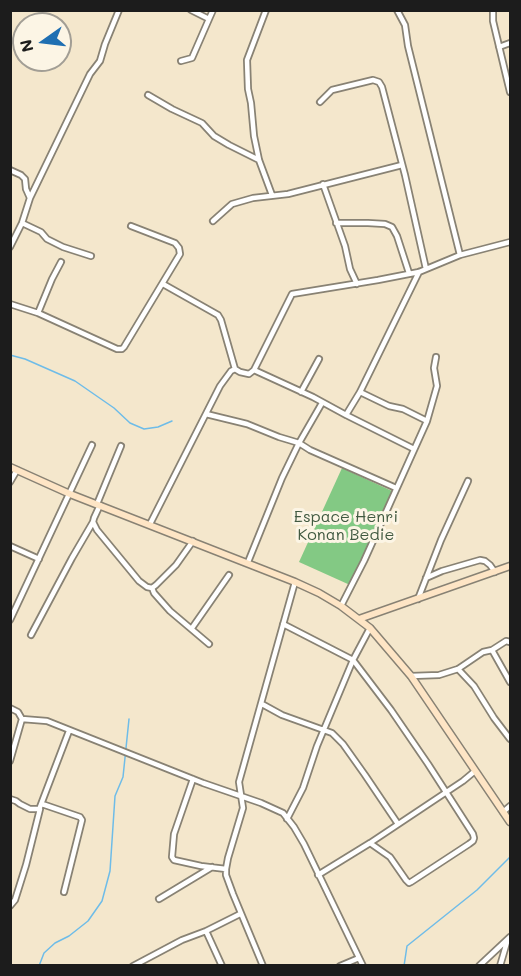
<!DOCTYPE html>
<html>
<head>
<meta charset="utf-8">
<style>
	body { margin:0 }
	#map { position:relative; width:521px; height:976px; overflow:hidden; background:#f4e7cc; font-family:Mali,sans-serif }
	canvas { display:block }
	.frame { position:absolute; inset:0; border:12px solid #1c1c1c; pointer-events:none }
	.north { position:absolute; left:12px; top:12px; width:60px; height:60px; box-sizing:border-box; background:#fcf5e5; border:2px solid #a29e95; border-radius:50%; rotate:256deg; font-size:16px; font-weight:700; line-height:24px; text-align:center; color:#1c1c1c }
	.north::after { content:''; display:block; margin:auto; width:21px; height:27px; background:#1f6fb2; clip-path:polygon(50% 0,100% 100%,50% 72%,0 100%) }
</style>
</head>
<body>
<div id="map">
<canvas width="521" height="976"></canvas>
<div class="frame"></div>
<div class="north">N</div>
</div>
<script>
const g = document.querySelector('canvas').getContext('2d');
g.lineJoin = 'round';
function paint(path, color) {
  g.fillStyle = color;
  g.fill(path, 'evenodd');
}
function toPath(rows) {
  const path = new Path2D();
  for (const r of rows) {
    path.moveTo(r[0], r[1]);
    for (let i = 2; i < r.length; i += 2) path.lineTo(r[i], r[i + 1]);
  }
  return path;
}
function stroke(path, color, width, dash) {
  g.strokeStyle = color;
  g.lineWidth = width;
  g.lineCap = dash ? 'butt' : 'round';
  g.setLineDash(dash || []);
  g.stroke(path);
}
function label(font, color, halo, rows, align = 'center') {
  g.font = font + ' Mali,sans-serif';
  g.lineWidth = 6;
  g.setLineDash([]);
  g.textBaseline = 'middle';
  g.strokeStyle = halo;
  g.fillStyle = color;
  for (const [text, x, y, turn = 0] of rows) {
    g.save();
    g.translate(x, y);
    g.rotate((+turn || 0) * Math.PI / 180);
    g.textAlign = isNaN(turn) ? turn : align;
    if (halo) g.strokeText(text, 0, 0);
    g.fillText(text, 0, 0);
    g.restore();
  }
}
paint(toPath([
	[342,468,392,491,350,585,299,562]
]), '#83c984');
stroke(toPath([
	[10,355,25,359,75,381,114,408,130,423,144,429,158,427,172,421],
	[39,966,44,953,55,943,69,936,88,921,102,901,110,871,115,796,123,777,129,719],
	[404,966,407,946,477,890,510,857]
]), '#6ebce8', 1.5);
const street = toPath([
	[191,10,209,19,213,10],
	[266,10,247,60,248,89,251,103,254,136,259,160,272,195],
	[397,10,405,25,408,46,460,255],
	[493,10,493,21,510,92],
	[499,47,510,43],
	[181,61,192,58,209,19],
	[148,95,172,109,202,123,214,136,229,145,259,160],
	[320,102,332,90,373,80,379,82,382,87,405,175,426,269],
	[10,170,21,175,25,179,26,189,30,198,22,223,10,247],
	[323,184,345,246,350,269,357,284],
	[30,198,90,74,100,61,105,44,119,10],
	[213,221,232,204,253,198,288,194,402,165],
	[22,223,41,232,47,239,63,247,91,256],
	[336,223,368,223,385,224,392,227,397,236,409,273],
	[163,284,218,315,221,320,235,369],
	[10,304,38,313,117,349,122,349,124,347,180,254,179,248,175,243,131,226],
	[38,313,52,279,61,262],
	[254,370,313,397,346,415,414,449],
	[301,392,319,359],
	[360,392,389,406,403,409,427,421],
	[206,414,247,424,279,437,299,443,322,403],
	[346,415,360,392,419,272],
	[10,482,17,470],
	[97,504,121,446],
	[100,505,94,518,93,522,97,530,139,581,147,587,152,588,156,585,176,565,193,541],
	[150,524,220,386,231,371,235,369,240,372,249,374,254,370,292,294,378,280,419,272,460,255,510,242],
	[10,546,39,559],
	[248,562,282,478,299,443,310,450,396,488],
	[426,578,442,571,480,560,485,561,490,565,495,572],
	[152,588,154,593,170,611,209,644],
	[418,599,441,540,468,481],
	[341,606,364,561,427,421,437,386,434,368,436,357],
	[10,620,92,445],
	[283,624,353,660,391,710,428,764,473,834,474,838,473,841,469,844,411,882,409,883,406,880,390,857,370,843],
	[192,628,229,575],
	[31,635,72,558,93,522],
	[492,650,506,641,510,642],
	[458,669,474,686,494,718,510,739],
	[411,676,439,675,458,669,483,652,492,650,510,682],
	[262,704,282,715,332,733,343,744,365,775,398,824],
	[10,708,18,712,22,719,10,761],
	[22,719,47,721,203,783,261,803,283,813,294,827,304,844,363,966],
	[193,779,174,834,172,857,174,860,201,866,226,869],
	[10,799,16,801,20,804,30,809,40,809,26,865,15,900,10,906],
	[42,804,80,817,82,820,64,892],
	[40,807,69,731],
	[503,812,510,806],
	[287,819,303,788,317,746,353,660,370,628],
	[318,875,370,843,463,781,475,771],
	[159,899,212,867],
	[206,931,222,966],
	[133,966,182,940,206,931,240,914],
	[263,966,233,894,226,875,226,869,228,858,243,808,239,782,295,582],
	[340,966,359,958],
	[479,966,510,937],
	[500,966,507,942]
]);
const secondary = toPath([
	[10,467,70,494,295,582,319,593,341,606,370,628,411,676,510,822],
	[359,619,510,566]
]);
stroke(street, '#888274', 8);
stroke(secondary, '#888274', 9);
stroke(street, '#fff', 4.5);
stroke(secondary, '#fee5c5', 6);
label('16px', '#405940', '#fcf5e5', [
	["Espace Henri",346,517],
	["Konan Bedie",346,535]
]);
</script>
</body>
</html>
